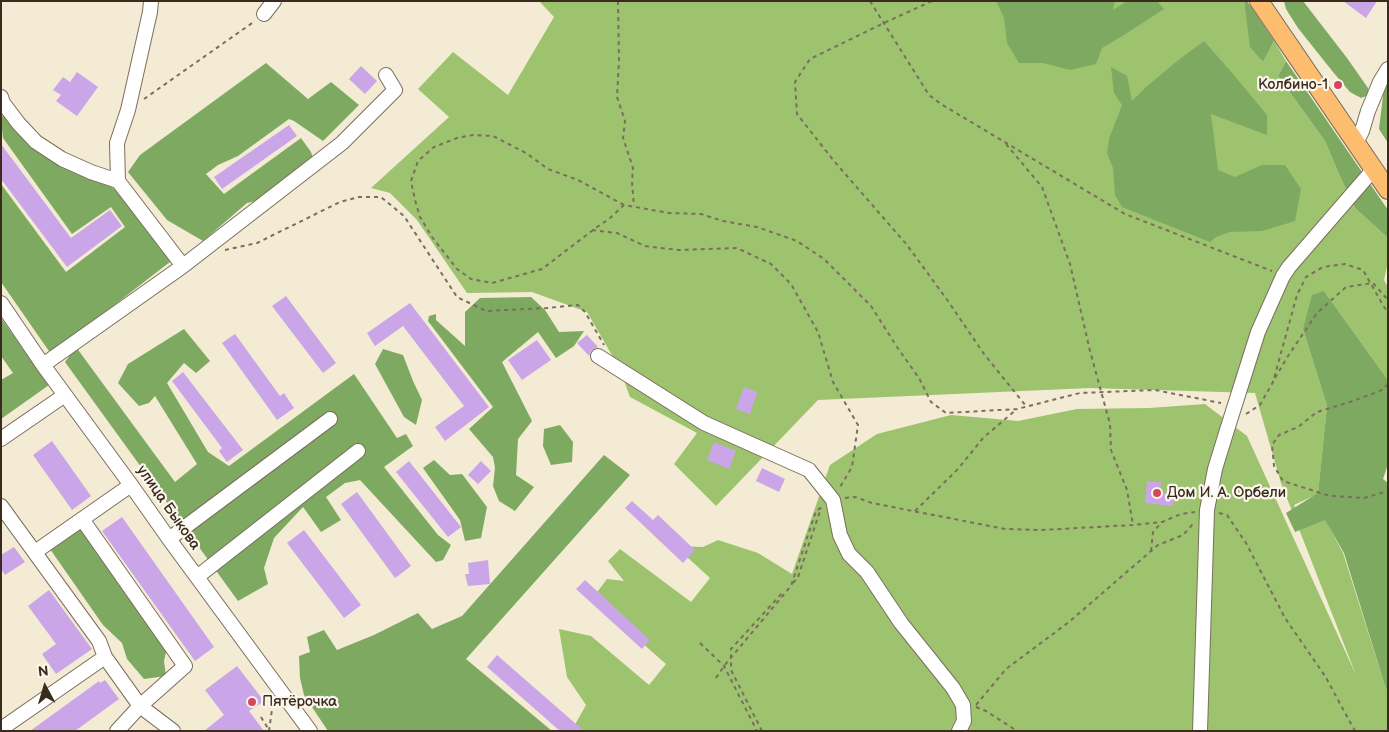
<!DOCTYPE html>
<html>
<head>
<meta charset="utf-8">
<style>
	body { margin:0 }
	#map { position:relative; width:1389px; height:732px; overflow:hidden; background:#f3ebd4; font-family:"Balsamiq Sans",sans-serif }
	canvas { display:block }
	.frame { position:absolute; inset:0; border:2px solid #3b2a1e; pointer-events:none }
	.north { position:absolute; left:20px; top:662px; width:50px; height:50px; -webkit-text-stroke:4px #fbf7ec; paint-order:stroke; rotate:354deg; font-size:14px; font-weight:700; line-height:20px; text-align:center; color:#3b2a1e }
	.north::after { content:''; display:block; margin:auto; width:18px; height:22px; background:#3b2a1e; clip-path:polygon(50% 0,100% 100%,50% 72%,0 100%) }
</style>
</head>
<body>
<div id="map">
<canvas width="1389" height="732"></canvas>
<div class="frame"></div>
<div class="north">N</div>
</div>
<script>
const g = document.querySelector('canvas').getContext('2d');
g.lineJoin = 'round';
function paint(path, color) {
  g.fillStyle = color;
  g.fill(path, 'evenodd');
}
function toPath(rows) {
  const path = new Path2D();
  for (const r of rows) {
    path.moveTo(r[0], r[1]);
    for (let i = 2; i < r.length; i += 2) path.lineTo(r[i], r[i + 1]);
  }
  return path;
}
function stroke(path, color, width, dash) {
  g.strokeStyle = color;
  g.lineWidth = width;
  g.lineCap = dash ? 'butt' : 'round';
  g.setLineDash(dash || []);
  g.stroke(path);
}
function label(font, color, halo, rows, align = 'center') {
  g.font = font + ' "Balsamiq Sans",sans-serif';
  g.lineWidth = 4.5;
  g.setLineDash([]);
  g.textBaseline = 'middle';
  g.strokeStyle = halo;
  g.fillStyle = color;
  for (const [text, x, y, turn = 0] of rows) {
    g.save();
    g.translate(x, y);
    g.rotate((+turn || 0) * Math.PI / 180);
    g.textAlign = isNaN(turn) ? turn : align;
    if (halo) g.strokeText(text, 0, 0);
    g.fillText(text, 0, 0);
    g.restore();
  }
}
paint(toPath([
	[539,1,1244,1,1251,47,1263,62,1274,41,1286,61,1278,76,1325,141,1338,172,1355,208,1388,238,1388,262,1384,280,1388,287,1388,380,1324,291,1303,329,1327,406,1318,494,1294,505,1305,525,1325,519,1343,553,1386,689,1388,690,1388,731,572,730,586,705,567,677,559,629,591,636,649,685,666,664,592,599,607,579,624,581,608,561,620,549,691,602,710,578,675,546,703,547,718,540,758,553,792,574,830,465,877,434,951,415,1018,421,1077,409,1149,408,1205,404,1247,436,1356,675,1281,483,1255,393,1090,388,818,400,716,506,674,464,697,433,630,397,620,369,587,312,532,292,467,293,417,220,390,193,371,188,449,117,418,89,453,52,508,95,554,17]
]), '#9dc36e');
paint(toPath([
	[996,1,1115,1,1113,10,1127,1,1157,1,1164,9,1124,35,1102,48,1096,64,1070,70,1043,63,1019,63,1007,43,1004,18],
	[1244,1,1247,1,1274,41,1263,62,1250,47],
	[1284,1,1303,1,1347,58,1368,88,1369,95,1361,98,1350,92,1333,72,1298,28,1286,9],
	[1204,41,1233,74,1267,115,1267,135,1211,114,1218,170,1235,177,1262,165,1285,165,1301,189,1295,221,1262,231,1230,232,1216,237,1210,242,1122,207,1115,195,1113,168,1107,153,1109,139,1122,105,1114,93,1111,67,1127,76,1132,101,1146,87,1176,62],
	[1286,61,1388,210,1388,238,1355,208,1338,172,1325,141,1278,76],
	[266,63,308,99,331,82,359,105,323,141,294,121,289,119,238,156,218,165,206,174,224,194,301,138,311,152,313,158,283,195,247,203,203,241,167,220,128,172,140,155],
	[1388,84,1388,143,1379,129,1384,88],
	[4,114,106,183,126,198,175,258,51,354,1,282,1,184,66,272,125,227,111,207,72,234,3,138,1,119],
	[1324,291,1388,380,1388,464,1383,479,1388,483,1388,690,1386,689,1344,553,1325,520,1295,532,1286,513,1318,493,1327,406,1303,329,1312,295],
	[531,297,545,310,559,332,584,331,574,346,556,358,538,332,502,362,532,421,518,439,516,475,534,487,515,511,499,501,493,486,495,468,493,457,469,429,493,407,428,321,429,316,436,314,436,320,465,346,465,312,480,298],
	[1,318,49,385,1,419,1,380,13,373,1,356],
	[184,329,210,361,196,373,184,363,167,383,208,452,229,466,354,374,397,438,406,434,413,446,384,467,438,535,451,545,443,560,436,562,360,480,345,483,326,497,341,520,321,532,303,507,274,538,264,568,268,584,238,601,65,362,76,347,175,482,197,464,155,396,149,403,139,406,118,383,128,364],
	[383,349,403,355,413,381,422,400,416,425,404,417,375,364],
	[560,425,573,442,572,462,551,465,543,446,544,429],
	[604,455,630,475,466,659,552,731,328,731,304,695,300,678,299,656,310,652,307,637,324,630,337,650,374,635,418,613,432,629,462,616],
	[434,460,450,475,462,474,487,507,481,538,465,541,460,520,423,468],
	[82,527,167,648,164,661,166,676,144,679,127,659,122,643,103,625,50,549]
]), '#7ea961');
paint(toPath([
	[1343,1,1377,1,1366,18],
	[361,66,377,81,365,94,349,79],
	[77,72,98,87,77,116,56,101,61,95,53,90,63,77,70,82],
	[289,125,297,136,222,189,214,177],
	[1,144,71,238,110,210,122,226,67,267,1,179],
	[286,296,336,363,323,373,272,306],
	[410,303,489,407,445,441,435,427,464,406,403,326,375,346,367,333],
	[235,334,280,396,284,393,294,408,277,420,222,343],
	[587,335,598,347,591,351,589,356,577,343],
	[537,340,551,360,522,380,508,360],
	[183,372,243,450,227,462,219,451,222,448,172,381],
	[744,387,757,392,750,414,736,409],
	[52,441,91,496,72,510,33,455],
	[714,442,736,451,729,469,707,460],
	[409,461,461,527,448,537,396,472],
	[481,461,491,471,478,484,468,475],
	[762,468,785,479,779,492,756,481],
	[1147,481,1161,482,1160,492,1175,494,1173,506,1145,503],
	[357,492,411,566,395,578,341,504],
	[632,501,653,520,658,515,695,550,683,563,625,508],
	[122,517,214,647,195,661,102,531],
	[304,530,361,605,344,618,287,543],
	[14,547,25,562,5,575,1,569,1,555],
	[488,560,490,584,468,586,465,574,469,574,468,563],
	[585,580,650,640,642,649,576,589],
	[49,590,92,649,56,674,42,654,56,644,28,606],
	[497,655,584,731,560,731,487,667],
	[237,666,264,701,249,711,264,731,204,731,224,715,205,690],
	[105,680,119,699,75,731,30,731,99,681,100,683]
]), '#caa6e9');
const minor = toPath([
	[264,14,274,1],
	[1,97,3,103,19,124,36,142,62,159,91,172,118,181],
	[1356,143,1362,131,1368,111,1380,82,1388,69],
	[118,181,117,143,128,110,150,12,151,1],
	[118,181,183,266],
	[1,303,43,365,131,485,169,539,310,731],
	[598,356,704,423,809,470,833,500,840,535,849,554,867,572,901,623,953,688,963,705,964,721,959,731],
	[43,365,183,266,342,143,395,90,386,75],
	[1,439,65,395],
	[1,506,99,641,105,657,140,706,173,731],
	[82,519,185,666,140,706,117,731],
	[169,539,330,419],
	[35,552,131,485],
	[197,577,358,451],
	[1,729,105,657],
	[1200,731,1207,510,1215,469,1227,430,1258,332,1283,276,1289,267,1373,170]
]);
const major = toPath([
	[1259,1,1388,190]
]);
stroke(minor, '#7b6e5e', 16);
stroke(major, '#7b6e5e', 20);
stroke(toPath([
	[618,1,619,60,617,97,625,121,623,138,633,168,632,182,634,206],
	[870,1,929,95,941,104,1125,214,1272,271],
	[932,1,884,23,810,59,795,82,797,114,834,161,907,245,948,301,984,354,1026,406],
	[144,99,255,21],
	[1006,144,1042,187,1070,264,1090,351,1110,424,1111,450,1127,490,1133,525],
	[624,205,578,180,548,169,526,153,493,136,473,135,457,138,434,147,418,161,411,181,415,200,420,217,432,237,457,269,471,279,492,283,542,269,597,227,609,219,624,205,669,213,701,214,723,221,757,227,797,241,824,259,871,306,897,347,919,378,931,402,946,413,1017,409,1080,393,1155,390,1221,403],
	[592,230,617,233,645,246,678,250,737,248,771,264,791,284,818,332,833,382,858,425,852,467,840,487],
	[225,250,257,243,340,202,359,197,381,197,404,216,457,297,486,311,547,308,578,305,585,312,604,345],
	[1275,378,1288,356,1317,313,1346,287,1373,283,1388,300],
	[1388,384,1380,391,1353,401,1317,412,1298,427,1279,435,1272,445,1274,466,1283,481,1330,496,1364,498,1388,491],
	[1246,414,1260,405,1273,382,1297,295,1306,277,1323,267,1345,264,1363,270,1384,307,1388,312],
	[845,498,855,497,872,503,1005,529,1042,530,1133,525,1162,522,1181,514,1195,512],
	[915,511,958,469,983,438,1017,409],
	[1219,513,1227,515,1246,543,1285,618,1325,676,1355,731],
	[1151,551,1153,532,1162,522],
	[793,583,798,577,821,508],
	[700,643,724,666,757,731],
	[716,678,724,666,791,586,816,511,822,507],
	[262,705,271,700],
	[976,705,1006,669,1069,622,1158,545,1183,535,1193,524],
	[976,707,986,711,1017,731],
	[261,717,269,730],
	[269,731,273,702],
	[762,731,731,670,731,649,784,591]
]), '#7b6e5e', 2, [4, 4]);
stroke(minor, '#fff', 14);
stroke(major, '#fcbd6f', 18);
for (const [x, y, r, color] of [
	[1338,85,5,"#d1495b"],
	[1157,493,5,"#d1495b"],
	[252,702,5,"#d1495b"]
]) {
  const dot = new Path2D();
  dot.arc(x, y, r, 0, 2 * Math.PI);
  g.fillStyle = color;
  g.fill(dot);
  stroke(dot, '#fbf7ec', 2);
}
label('15px', '#3b2a1e', '#fbf7ec', [
	["Колбино-1",1328,85,"right"],
	["Дом И. А. Орбели",1167,493],
	["Пятёрочка",262,702]
], 'left');
label('15px', '#3b2a1e', '#fbf7ec', [
	["улица Быкова",168,508,55]
]);
</script>
</body>
</html>
